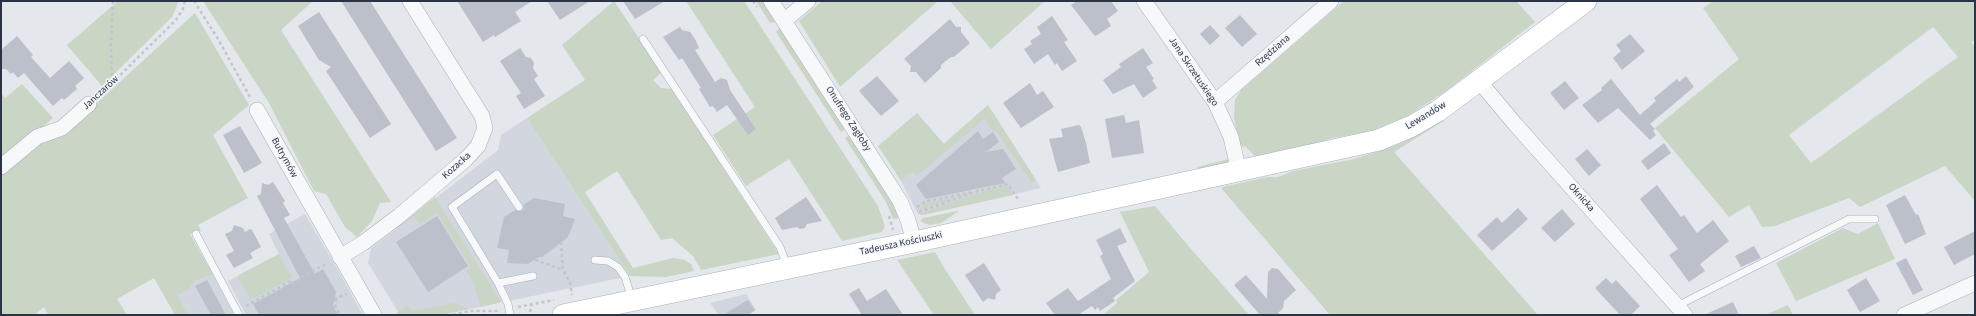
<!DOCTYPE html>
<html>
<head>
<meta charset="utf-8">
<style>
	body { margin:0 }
	#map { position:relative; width:1976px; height:316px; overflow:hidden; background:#e4e7ec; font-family:"Source Sans 3",sans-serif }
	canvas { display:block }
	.frame { position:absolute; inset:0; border:2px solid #2b3445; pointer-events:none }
</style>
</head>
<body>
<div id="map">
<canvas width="1976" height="316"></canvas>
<div class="frame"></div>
</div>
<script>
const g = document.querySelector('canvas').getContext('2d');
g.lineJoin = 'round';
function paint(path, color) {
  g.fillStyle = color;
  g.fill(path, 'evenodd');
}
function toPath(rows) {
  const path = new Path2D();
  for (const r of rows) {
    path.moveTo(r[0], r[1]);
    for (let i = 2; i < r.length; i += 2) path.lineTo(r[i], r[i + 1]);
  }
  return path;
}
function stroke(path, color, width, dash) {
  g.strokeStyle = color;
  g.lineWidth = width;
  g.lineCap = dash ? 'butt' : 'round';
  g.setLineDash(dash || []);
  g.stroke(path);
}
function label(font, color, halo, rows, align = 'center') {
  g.font = font + ' "Source Sans 3",sans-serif';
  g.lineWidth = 3;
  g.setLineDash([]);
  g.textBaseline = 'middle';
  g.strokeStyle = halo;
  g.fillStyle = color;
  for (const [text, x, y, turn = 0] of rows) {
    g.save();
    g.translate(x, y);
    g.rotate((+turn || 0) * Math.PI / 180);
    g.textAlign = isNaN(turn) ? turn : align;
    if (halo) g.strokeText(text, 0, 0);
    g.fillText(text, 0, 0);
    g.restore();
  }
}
paint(toPath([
	[988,105,1041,188,923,215,918,214,901,181],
	[527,118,630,276,440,315,400,315,368,263,371,248,498,150,501,135],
	[305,214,334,263,363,315,246,315,228,281,279,254,269,234],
	[209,267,234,315,188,315,172,287],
	[746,294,756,310,748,315,719,315,710,303]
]), '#d2d6de');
paint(toPath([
	[118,1,179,1,172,17,102,86,67,45],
	[203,1,313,1,281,30,391,202,380,203,372,221,357,237,345,227,326,194,314,191,269,103],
	[614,1,662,72,653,80,661,88,672,89,779,254,701,270,693,256,672,238,661,240,617,171,585,192,633,268,673,258,685,260,691,264,694,271,666,277,630,276,527,118,585,80,562,45],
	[686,1,744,1,878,206,885,226,882,232,842,241,789,159,746,186,713,135,755,107],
	[756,1,763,1,776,22,770,23],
	[822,1,938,1,840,87,799,21],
	[950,1,1045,1,991,49],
	[1344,1,1516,1,1535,22,1445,92,1407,116,1371,131,1328,139,1317,145,1255,156,1245,146,1240,147,1234,118,1235,100,1241,90],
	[1713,1,1975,1,1975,40,1971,42,1975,47,1975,201,1945,166,1860,207,1849,198,1775,226,1762,227,1749,205,1729,217,1655,128,1739,59,1703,8],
	[1933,27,1958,57,1811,163,1789,135],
	[195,13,249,105,213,135,248,198,198,225,201,231,190,234,213,275,205,276,193,282,190,288,177,295,188,315,175,315,154,278,117,299,127,315,48,315,44,307,34,315,1,315,1,173,37,141,61,136],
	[780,27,845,127,844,130,841,132,776,32],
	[22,84,53,118,1,163,1,93,5,98],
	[988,105,1036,180,1032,183,996,131,993,132,985,118,917,176,913,171,901,181,878,146,917,113,944,144],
	[1443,120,1445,120,1394,152,1538,315,1330,315,1222,189,1222,187,1268,177,1278,177,1293,171,1354,159,1389,148,1410,139],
	[848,136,851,136,891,200,900,218,893,219,886,202,845,138],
	[1229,159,1227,163,1198,171,1197,167],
	[1007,186,1013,195,923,215,919,214,991,189],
	[964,195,917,211,927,203],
	[435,197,501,302,481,307,473,281,466,271,471,267,437,213,420,224,415,217,395,229],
	[1155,206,1185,242,1249,315,1103,315,1117,303,1116,300,1149,272,1120,212],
	[957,211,959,211,941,223,929,225,920,221,923,218],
	[1878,223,1895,259,1796,301,1776,263,1843,228,1858,234],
	[935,252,945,269,975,315,934,315,897,260],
	[279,254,292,278,251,300,237,276],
	[454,303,468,309,440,315,394,315,407,305,413,311],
	[1788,305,1793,315,1765,315]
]), '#c9d6c5');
paint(toPath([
	[341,1,370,1,457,138,436,151],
	[457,1,532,1,515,12,521,21,495,37,494,35,483,42],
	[547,1,590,1,560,20],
	[623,1,665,1,635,19],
	[1077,1,1111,1,1118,11,1107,19,1111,26,1096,36,1094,35,1071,5],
	[319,12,391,124,370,138,326,71,331,67,319,60,298,26],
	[1240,15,1257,34,1242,47,1225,28],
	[1052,16,1068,40,1064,42,1077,61,1062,71,1057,63,1055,65,1048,54,1034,64,1024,49,1032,44,1030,41,1041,34,1037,27],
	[950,19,956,27,961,27,961,32,970,43,954,57,951,57,941,65,941,68,925,83,916,72,910,72,911,66,904,59],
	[1210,25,1220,36,1210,45,1200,34],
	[680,27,682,30,690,32,695,39,699,48,695,50,715,82,721,78,727,80,730,90,756,129,748,135,727,105,717,112,713,106,710,107,699,89,701,88,682,58,679,60,663,37],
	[1630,34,1645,51,1622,70,1613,58,1621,51,1616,45],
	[17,36,33,55,31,57,50,78,69,61,84,78,75,86,77,89,64,100,62,98,53,106,24,73,18,78,13,72,11,74,6,69,1,69,1,50],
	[520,48,526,57,531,58,534,63,533,68,538,76,534,79,545,96,524,109,516,96,521,93,500,61],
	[1143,48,1153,63,1146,67,1154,79,1152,80,1157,88,1143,98,1134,84,1113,94,1103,80,1121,67,1119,64],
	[877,76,899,101,881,116,859,91],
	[1686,76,1694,87,1650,124,1655,129,1653,131,1656,135,1650,140,1618,108,1598,123,1582,105,1602,90,1601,88,1611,79,1640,115,1656,101,1654,98,1677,79,1679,82],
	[1565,81,1579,98,1564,110,1550,93],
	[1030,83,1037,95,1043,91,1054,107,1021,128,1003,103],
	[1124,115,1126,123,1139,120,1144,153,1112,158,1105,119],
	[1079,125,1081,127,1086,143,1090,163,1058,172,1049,139,1063,137,1061,129],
	[240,126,262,163,244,173,223,135],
	[978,131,983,139,993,132,999,142,986,152,1003,149,1016,169,1002,178,1005,183,926,199,916,185],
	[1664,143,1671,153,1648,170,1641,161],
	[1587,149,1601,165,1589,176,1575,159],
	[273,182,285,201,283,203,290,215,284,218,315,274,323,269,336,292,333,305,338,315,259,315,253,304,300,278,257,196,261,194,262,183,268,185],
	[1657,185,1681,217,1684,215,1697,233,1713,220,1729,241,1700,264,1705,271,1689,282,1669,255,1678,249,1640,199],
	[1905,195,1916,215,1918,214,1926,234,1905,244,1886,205],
	[806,197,822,221,807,224,805,228,800,229,797,227,782,230,775,218],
	[534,198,565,204,563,216,575,219,571,230,567,238,542,257,539,257,528,264,507,263,509,250,497,248,504,217,515,210,521,211,524,209,523,205],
	[1518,208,1528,219,1492,251,1477,235,1497,217,1502,223],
	[1562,209,1575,224,1555,242,1541,228],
	[437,216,468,266,428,292,396,242],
	[234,225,243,228,245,232,250,229,252,230,261,247,250,253,253,258,234,268,226,255,234,251,225,234,232,231],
	[1120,228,1127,242,1117,246,1135,281,1113,298,1115,301,1100,311,1098,307,1095,310,1092,306,1078,315,1055,315,1046,303,1068,288,1078,301,1111,279,1100,256,1103,254,1096,240],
	[1975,231,1975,254,1954,265,1944,247],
	[1754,246,1761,258,1741,267,1735,256],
	[1906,258,1923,290,1913,295,1896,263],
	[984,263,1001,290,996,294,995,300,988,298,983,302,965,275],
	[1272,268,1278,269,1296,290,1284,301,1283,308,1278,313,1281,315,1260,315,1234,285,1246,275,1267,299,1268,272],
	[1606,278,1612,284,1616,280,1640,306,1631,315,1620,315,1595,288],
	[1866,278,1880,301,1860,312,1847,290],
	[207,280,226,315,211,315,195,286],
	[859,288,867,301,886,289,903,315,862,315,849,294],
	[748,300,755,310,748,315,723,315],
	[1733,302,1739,315,1704,315]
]), '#bbc0ca');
const lane = toPath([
	[643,39,780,247,787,266],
	[519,207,497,174,452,207,498,283,533,276],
	[196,234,239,315],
	[595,260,608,261,618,267,625,277,632,299],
	[498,283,508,304,510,315],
	[1677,306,1849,219,1875,219]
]);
const street = toPath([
	[771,1,900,201,908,220,914,242],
	[1144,1,1215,102,1231,137,1239,172],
	[784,21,808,1],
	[1479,81,1515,124,1685,315],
	[1215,102,1331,1],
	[257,110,374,315],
	[1,167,37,137,62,128,89,104],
	[340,257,363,243,399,216,466,159,478,146,485,128,482,116,410,1],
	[1904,315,1975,283]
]);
const secondary = toPath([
	[563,315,914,242,1379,140,1412,126,1438,111,1586,1]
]);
stroke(lane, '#a9aeb7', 8);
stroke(street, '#a9aeb7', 16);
stroke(secondary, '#a9aeb7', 22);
stroke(toPath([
	[194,1,218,39,250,97],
	[753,1,757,7],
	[112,82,111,46,113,1],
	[99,96,176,20,183,9,185,1],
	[917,207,927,201,974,192],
	[919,212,978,191,1008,184,1018,199],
	[889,216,893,230],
	[561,242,563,270,570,282,572,295],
	[535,260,563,270],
	[334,299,347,294],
	[336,299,335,305,340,315],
	[246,306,291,281,293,284,302,277,328,263],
	[518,307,554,300],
	[530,312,532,304],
	[453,315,469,311,500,311]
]), '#c2c5cb', 2.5, [3, 3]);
stroke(lane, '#f7f8fa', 7);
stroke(street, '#f7f8fa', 15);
stroke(secondary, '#fff', 21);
label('10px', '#2b3445', '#f4f6f9', [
	["Rzędziana",1273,51,-41],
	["Jana Skrzetuskiego",1193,72,56],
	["Janczarów",101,93,-43],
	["Lewandów",1426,116,-31],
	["Onufrego Zagłoby",848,119,57],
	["Butrymów",284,158,61],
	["Kozacka",457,166,-42],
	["Oknicka",1581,198,48],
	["Tadeusza Kościuszki",901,244,-12]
]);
</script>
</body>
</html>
